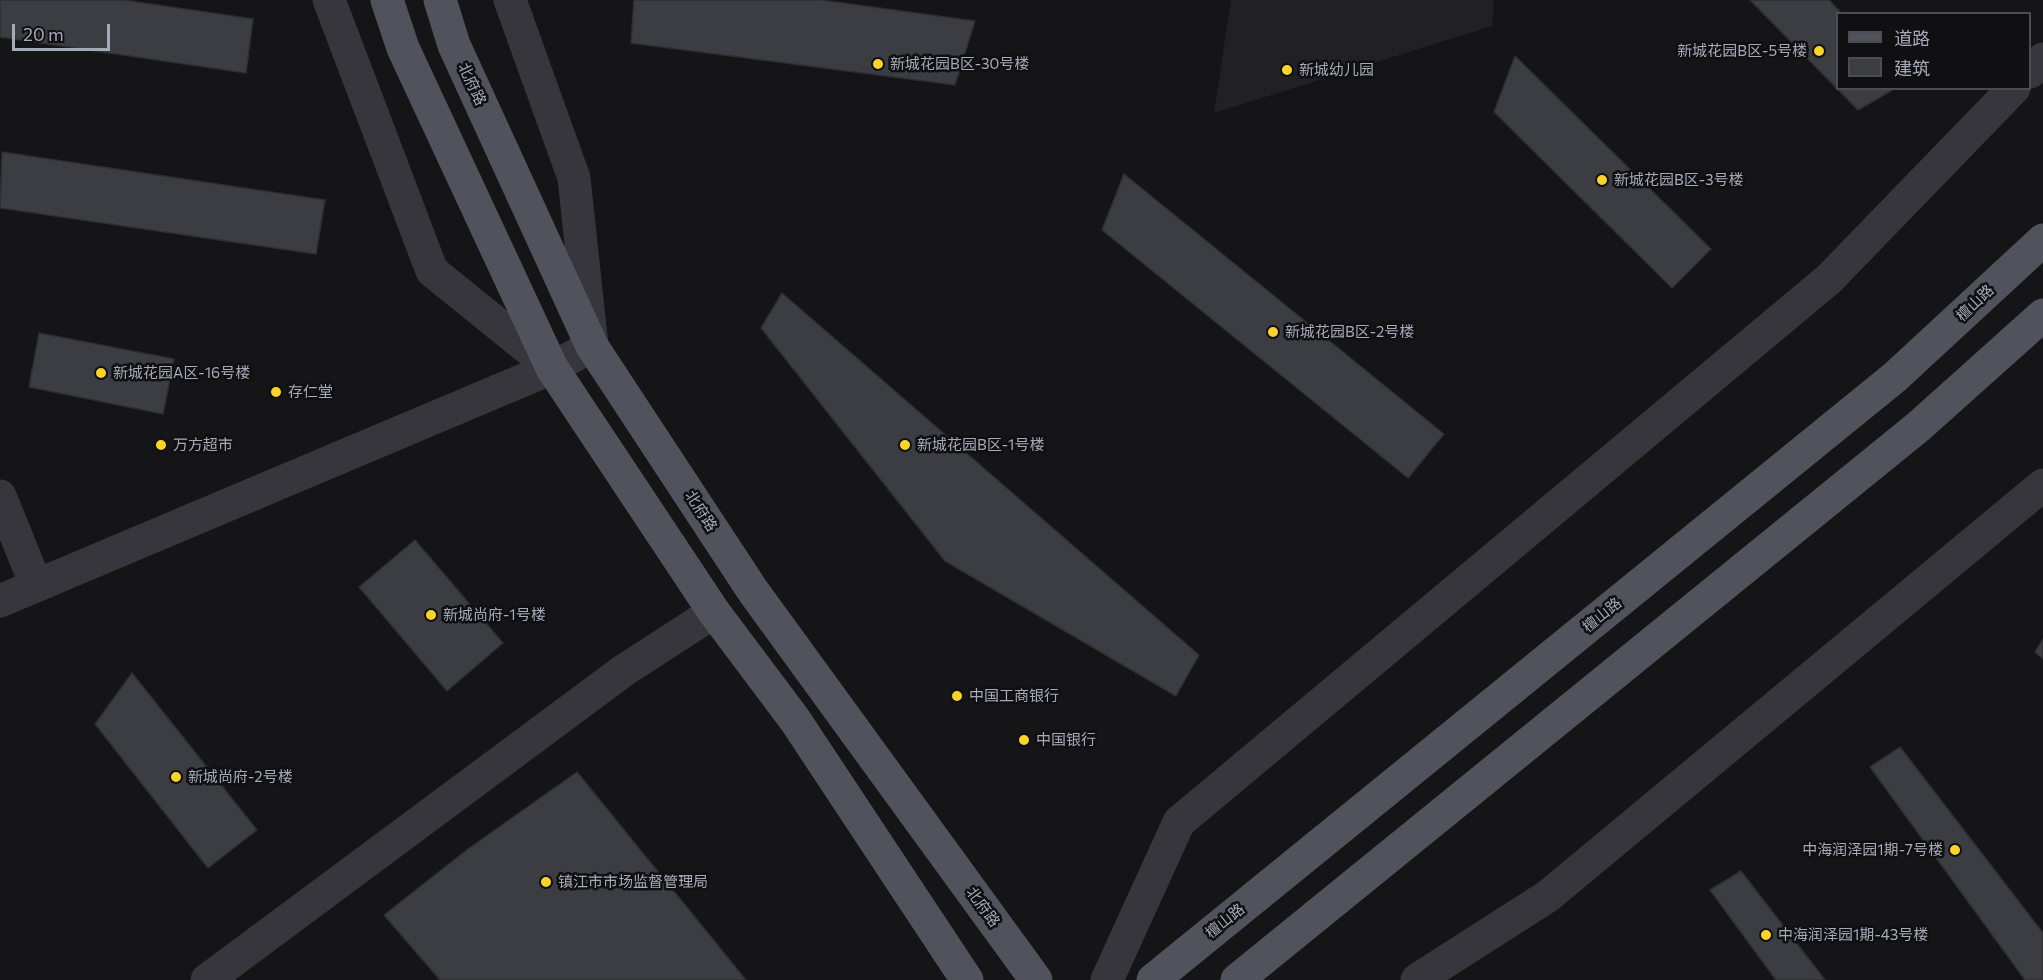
<!DOCTYPE html>
<html>
<head>
<meta charset="utf-8">
<style>
	body { margin:0 }
	#map { position:relative; width:2043px; height:980px; overflow:hidden; background:#151517; font-family:Commissioner,"Noto Sans SC",sans-serif }
	canvas { display:block }
	.legend { position:absolute; left:1836px; top:12px; width:195px; height:78px; box-sizing:border-box; background:#101012; border:2px solid #4c4d54; margin:0; padding:8px 10px; list-style:none; font-size:18px; color:#a6a9b8 }
	.legend li { display:flex; align-items:center; gap:12px; height:30px }
	.legend b { width:30px; border:2px solid #4c4d54 }
	.scale { position:absolute; left:12px; top:24px; width:98px; height:27px; box-sizing:border-box; border:3px solid #a6a9b8; border-top:0; padding-left:8px; font-size:18px; line-height:21px; white-space:nowrap; color:#a6a9b8; -webkit-text-stroke:4px #101012; paint-order:stroke }
</style>
</head>
<body>
<div id="map">
<canvas width="2043" height="980"></canvas>
<ul class="legend">
<li><b style="height:8px;background:#51525b"></b>道路</li>
<li><b style="height:16px;background:#3c3d42"></b>建筑</li>
</ul>
<div class="scale">20 m</div>
</div>
<script>
const g = document.querySelector('canvas').getContext('2d');
g.lineJoin = 'round';
function paint(path, color) {
  g.fillStyle = color;
  g.fill(path, 'evenodd');
}
function toPath(rows) {
  const path = new Path2D();
  for (const r of rows) {
    path.moveTo(r[0], r[1]);
    for (let i = 2; i < r.length; i += 2) path.lineTo(r[i], r[i + 1]);
  }
  return path;
}
function stroke(path, color, width, dash) {
  g.strokeStyle = color;
  g.lineWidth = width;
  g.lineCap = dash ? 'butt' : 'round';
  g.setLineDash(dash || []);
  g.stroke(path);
}
function label(font, color, halo, rows, align = 'center') {
  g.font = font + ' Commissioner,"Noto Sans SC",sans-serif';
  g.lineWidth = 5;
  g.setLineDash([]);
  g.textBaseline = 'middle';
  g.strokeStyle = halo;
  g.fillStyle = color;
  for (const [text, x, y, turn = 0] of rows) {
    g.save();
    g.translate(x, y);
    g.rotate((+turn || 0) * Math.PI / 180);
    g.textAlign = isNaN(turn) ? turn : align;
    if (halo) g.strokeText(text, 0, 0);
    g.fillText(text, 0, 0);
    g.restore();
  }
}
paint(toPath([
	[1231,0,1494,0,1492,26,1214,113]
]), '#212124');
const building = toPath([
	[0,0,124,0,253,19,246,73,0,37,0,0],
	[634,0,821,0,975,21,955,85,631,43,634,0],
	[1750,0,1829,0,1842,14,1838,14,1838,88,1896,88,1858,110,1750,0],
	[1515,56,1711,249,1672,288,1494,112,1515,56],
	[2,152,325,200,316,254,0,208,2,152],
	[1124,174,1444,434,1408,478,1102,230,1124,174],
	[782,293,1199,655,1176,696,945,561,761,328,782,293],
	[39,333,174,359,163,414,29,387,39,333],
	[415,540,503,643,447,691,359,587,415,540],
	[2043,639,2043,659,2035,652,2043,639],
	[132,673,257,830,208,868,95,724,132,673],
	[1900,747,2043,933,2043,980,2025,980,1870,767,1900,747],
	[577,772,746,980,440,980,384,915,468,849,577,772],
	[1741,871,1825,980,1776,980,1710,890,1741,871]
]);
paint(building, '#3c3d42');
stroke(building, '#2f2f33', 1.5);
stroke(toPath([
	[329,0,432,271,552,368],
	[2030,72,2043,59],
	[0,496,36,585],
	[0,601,552,368,592,346,574,178,510,0],
	[207,980,623,671,714,612],
	[1107,980,1179,822,1829,279,2014,88],
	[1417,980,1548,896,2043,485]
]), '#36363c', 33);
stroke(toPath([
	[387,0,403,48,552,368,714,612,795,720,967,980],
	[440,0,454,45,592,346,753,591,1036,980],
	[1153,980,1895,377,2043,240],
	[1237,980,1918,427,2043,315]
]), '#51525b', 33);
for (const [x, y, r, color] of [
	[1819,51,6,"#fdd327"],
	[878,64,6,"#fdd327"],
	[1287,70,6,"#fdd327"],
	[1602,180,6,"#fdd327"],
	[1273,332,6,"#fdd327"],
	[101,373,6,"#fdd327"],
	[276,392,6,"#fdd327"],
	[161,445,6,"#fdd327"],
	[905,445,6,"#fdd327"],
	[431,615,6,"#fdd327"],
	[957,696,6,"#fdd327"],
	[1024,740,6,"#fdd327"],
	[176,777,6,"#fdd327"],
	[1955,850,6,"#fdd327"],
	[546,882,6,"#fdd327"],
	[1766,935,6,"#fdd327"]
]) {
  const dot = new Path2D();
  dot.arc(x, y, r, 0, 2 * Math.PI);
  g.fillStyle = color;
  g.fill(dot);
  stroke(dot, '#101012', 2);
}
label('15px', '#a6a9b8', '#101012', [
	["新城花园B区-5号楼",1807,51,"right"],
	["新城花园B区-30号楼",890,64],
	["新城幼儿园",1299,70],
	["新城花园B区-3号楼",1614,180],
	["新城花园B区-2号楼",1285,332],
	["新城花园A区-16号楼",113,373],
	["存仁堂",288,392],
	["万方超市",173,445],
	["新城花园B区-1号楼",917,445],
	["新城尚府-1号楼",443,615],
	["中国工商银行",969,696],
	["中国银行",1036,740],
	["新城尚府-2号楼",188,777],
	["中海润泽园1期-7号楼",1943,850,"right"],
	["镇江市市场监督管理局",558,882],
	["中海润泽园1期-43号楼",1778,935]
], 'left');
label('15px', '#a6a9b8', '#101012', [
	["北府路",472,84,65],
	["檀山路",1975,303,-43],
	["北府路",701,511,57],
	["檀山路",1602,615,-39],
	["北府路",983,907,54],
	["檀山路",1225,921,-39]
]);
</script>
</body>
</html>
